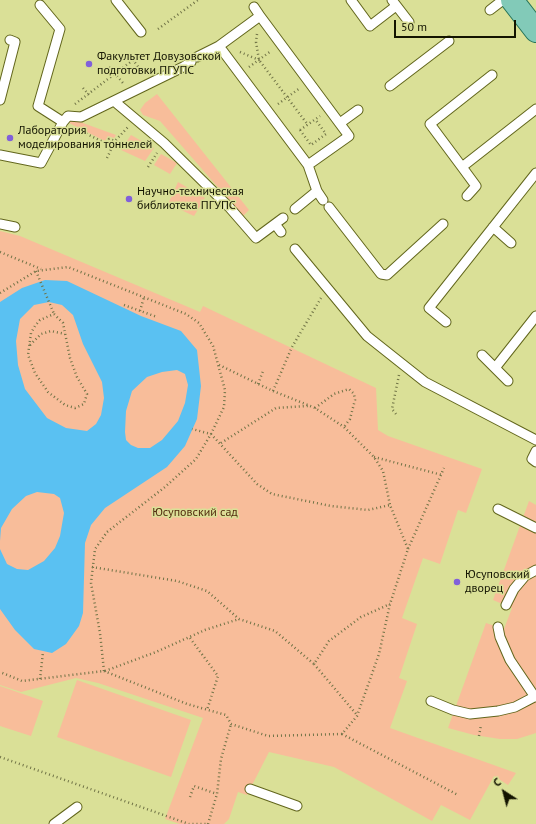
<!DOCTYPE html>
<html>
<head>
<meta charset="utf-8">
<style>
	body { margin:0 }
	#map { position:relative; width:536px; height:824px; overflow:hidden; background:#dae097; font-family:"PT Sans",sans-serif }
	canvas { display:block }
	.north { position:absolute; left:484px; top:772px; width:40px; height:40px; -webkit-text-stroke:3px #dae097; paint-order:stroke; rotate:324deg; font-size:11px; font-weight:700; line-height:16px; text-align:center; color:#131400 }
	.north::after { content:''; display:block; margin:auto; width:14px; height:18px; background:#131400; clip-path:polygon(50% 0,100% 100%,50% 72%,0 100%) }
	.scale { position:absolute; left:394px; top:20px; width:122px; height:18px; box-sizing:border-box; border:2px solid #131400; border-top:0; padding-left:5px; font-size:12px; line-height:14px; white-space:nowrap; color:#131400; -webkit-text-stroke:3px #dae097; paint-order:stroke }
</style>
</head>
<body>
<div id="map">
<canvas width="536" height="824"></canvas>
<div class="north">С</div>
<div class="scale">50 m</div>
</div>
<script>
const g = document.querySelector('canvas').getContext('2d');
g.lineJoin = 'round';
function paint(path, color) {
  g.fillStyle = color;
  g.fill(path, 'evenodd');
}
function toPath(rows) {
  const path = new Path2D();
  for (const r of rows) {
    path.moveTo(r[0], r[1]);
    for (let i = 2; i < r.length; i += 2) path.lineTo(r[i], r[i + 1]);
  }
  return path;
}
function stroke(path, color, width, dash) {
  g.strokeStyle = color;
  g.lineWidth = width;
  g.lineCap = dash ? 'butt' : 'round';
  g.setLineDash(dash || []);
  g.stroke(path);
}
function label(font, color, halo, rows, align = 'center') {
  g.font = font + ' "PT Sans",sans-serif';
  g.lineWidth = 3;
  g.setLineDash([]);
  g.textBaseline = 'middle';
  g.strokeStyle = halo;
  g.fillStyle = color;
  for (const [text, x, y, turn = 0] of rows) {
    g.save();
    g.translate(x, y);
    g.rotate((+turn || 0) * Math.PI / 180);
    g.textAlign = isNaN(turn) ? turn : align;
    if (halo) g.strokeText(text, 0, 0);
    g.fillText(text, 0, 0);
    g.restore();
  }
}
paint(toPath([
	[157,94,249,210,243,216,160,121,143,115,140,110,145,103],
	[72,119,116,135,114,138,108,136,105,141,69,123],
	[131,135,154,148,145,161,121,150],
	[161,154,177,163,170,174,154,165],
	[178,182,205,198,194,216,168,204],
	[0,231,20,236,200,312,203,306,376,388,378,430,388,436,482,469,466,513,458,510,440,564,423,558,402,618,417,624,399,678,407,681,390,728,516,773,508,785,494,776,470,820,441,805,432,821,334,767,269,752,247,795,238,792,229,819,224,824,180,824,165,819,203,718,98,683,76,678,21,692,0,685],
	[529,501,536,505,536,733,517,739,500,739,474,735,448,728,486,623,504,629,512,608,493,600],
	[77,680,191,720,171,777,57,737],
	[0,686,43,701,31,736,0,726]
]), '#f8bd9a');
paint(toPath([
	[45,280,67,281,141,316,181,331,197,350,201,386,197,419,185,446,167,467,105,508,91,525,85,543,83,613,79,626,66,644,52,653,34,649,15,630,0,609,0,549,7,564,17,569,28,570,44,561,55,548,60,536,64,513,60,498,54,494,37,492,26,496,12,509,1,528,0,541,0,302,22,288],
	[49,302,62,305,73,315,83,344,102,382,104,398,101,415,96,424,87,431,66,428,47,418,25,389,18,365,16,341,20,319,34,305],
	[177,370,185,374,188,385,185,403,178,421,162,440,150,448,138,448,131,445,126,440,125,432,126,411,132,391,147,377,162,372]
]), '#5ac1f2');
const service = toPath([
	[116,0,141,32],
	[351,0,370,26,396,6],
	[392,0,409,22],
	[40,5,60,29,38,106,63,122],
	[254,7,260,16],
	[490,10,503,0],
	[197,57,219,46,308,165,349,136,260,16,219,46],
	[390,86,449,41],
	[0,100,15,42,10,40],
	[114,101,164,143,229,207,256,238,283,218],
	[340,123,358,110],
	[0,155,41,163,63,122,68,116,81,117,183,67,191,62],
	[462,167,430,124,492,75],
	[317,191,323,200],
	[467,196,476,186,462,167,536,109],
	[329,207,381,274,387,275,443,224],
	[295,209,317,191,308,165],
	[0,224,15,227],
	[275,224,281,232],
	[493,227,511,243],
	[295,249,367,336,401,363,425,382,536,440],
	[446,322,429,308,536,173],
	[482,355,508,381],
	[495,368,536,316],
	[536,451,532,459,536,462],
	[498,509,536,528],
	[506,605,514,589,525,576,536,570],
	[498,627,500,637,510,660,535,697],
	[431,701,453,710,470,714,498,711,515,707,536,696],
	[250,789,297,806],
	[54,824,77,807]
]);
const primary = toPath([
	[512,0,536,31]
]);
stroke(service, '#62661c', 11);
stroke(primary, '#257358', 24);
stroke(toPath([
	[158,29,198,0],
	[257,34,256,42,259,60,308,125],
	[240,52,259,60],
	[109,67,123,83],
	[249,67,271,51],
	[83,88,89,95],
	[75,104,133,60,143,73],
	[278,104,300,88],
	[79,130,107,144,109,139,115,141],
	[300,130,311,145,326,134,315,119],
	[300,130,320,116],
	[107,158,115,141,128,127],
	[148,167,157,153],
	[0,252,41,269],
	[36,271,54,314],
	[0,293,36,271,68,267,186,314,199,323,213,346,225,390,224,407,211,434,196,459,165,487,107,532,95,549,91,583,100,633,104,671,22,681,0,672],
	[124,305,157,317],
	[140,311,144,297],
	[54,314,63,323,70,358,77,377,87,394,84,404,75,408,65,405,48,392,35,373,28,355,31,333,35,326,40,320,54,314],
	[30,345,41,334,51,331,65,334],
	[219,365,273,391,315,408,344,427,374,457,383,471,390,505],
	[258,384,263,371],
	[273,391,292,347,321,298],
	[315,408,334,394,349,389,354,394,355,400,350,419,344,427],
	[396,414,392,409,399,375],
	[221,443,276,408,308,406],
	[374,457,442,475],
	[408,549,444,468],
	[92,567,177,581,207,591,239,619,275,631,314,664,329,641,361,617,390,604],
	[190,638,218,676,207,710],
	[314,664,357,715],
	[104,671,187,704,226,715,231,724,268,736,342,734,357,716,379,654,390,604,408,549,390,505,368,510,331,506,272,494,257,484,211,434,192,429],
	[105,671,156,652,205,630,239,619],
	[40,679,43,652],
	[342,734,458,795],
	[479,736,481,725],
	[0,757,189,824,207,824],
	[190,797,194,786,217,794],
	[208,824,217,794,221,759,231,724]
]), '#707346', 2.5, [1, 3]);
stroke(service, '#fff', 9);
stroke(primary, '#82cab8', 22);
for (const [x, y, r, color] of [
	[89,64,4,"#8160da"],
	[10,138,4,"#8160da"],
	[129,199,4,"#8160da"],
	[457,582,4,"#8160da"]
]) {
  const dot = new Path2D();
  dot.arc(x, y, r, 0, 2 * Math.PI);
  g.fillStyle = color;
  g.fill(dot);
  stroke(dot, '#dae097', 1.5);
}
label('12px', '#131400', '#dae097', [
	["Факультет Довузовской",97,57],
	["подготовки ПГУПС",97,71],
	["Лаборатория",18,131],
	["моделирования тоннелей",18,145],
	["Научно-техническая",137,192],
	["библиотека ПГУПС",137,206],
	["Юсуповский",465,575],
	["дворец",465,589]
], 'left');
label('12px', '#532b0f', '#dae097', [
	["Юсуповский сад",195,513]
]);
</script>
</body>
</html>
